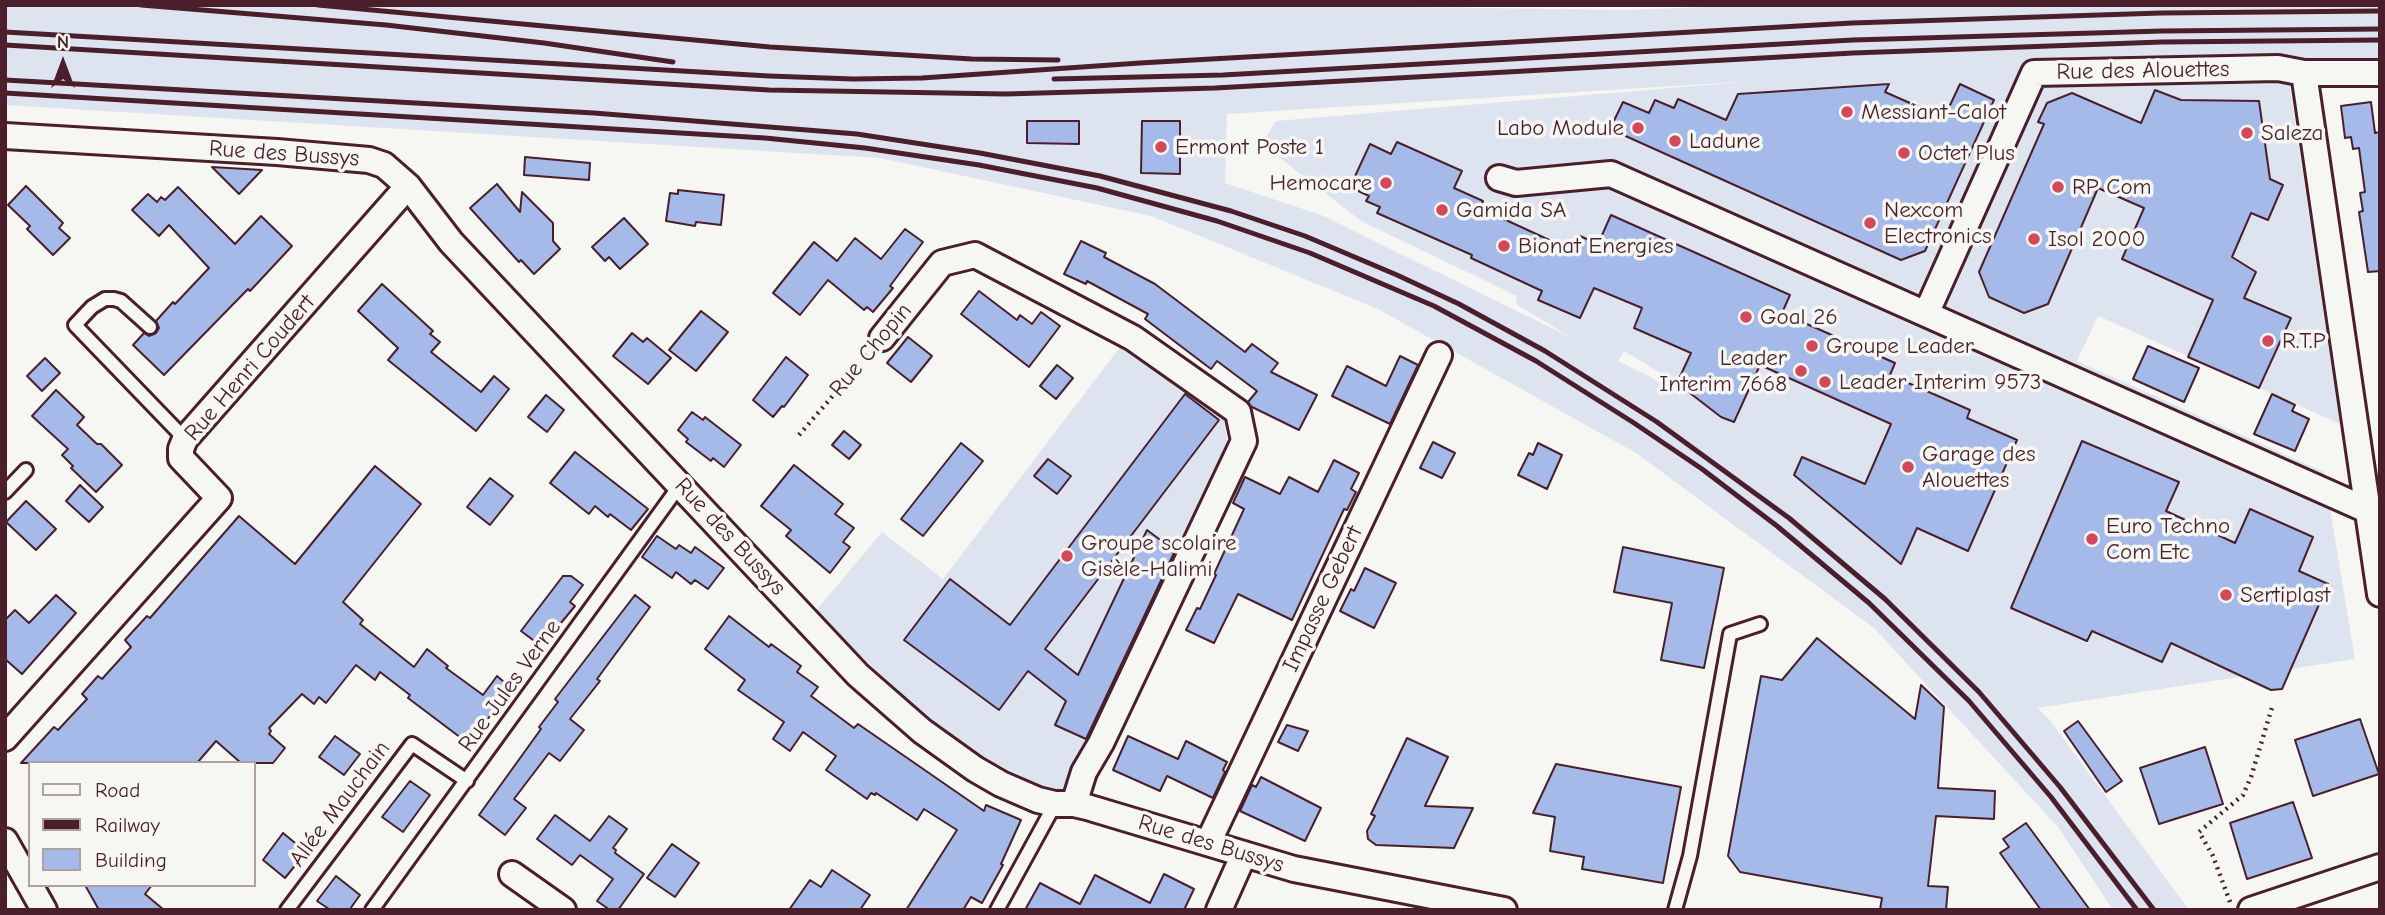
<!DOCTYPE html>
<html>
<head>
<meta charset="utf-8">
<style>
	body { margin:0 }
	#map { position:relative; width:2385px; height:915px; overflow:hidden; background:#f6f6f2; font-family:"Comic Neue",sans-serif }
	canvas { display:block }
	.frame { position:absolute; inset:0; border:7px solid #4a1f2b; pointer-events:none }
	.legend { position:absolute; left:28px; top:761px; width:228px; height:126px; box-sizing:border-box; background:#f6f6f2; border:2px solid #b1a0a2; margin:0; padding:9px 12px; list-style:none; font-size:21px; color:#4a1f2b }
	.legend li { display:flex; align-items:center; gap:14px; height:35px }
	.legend b { width:35px; border:2px solid #b1a0a2 }
	.north { position:absolute; left:28px; top:28px; width:70px; height:70px; -webkit-text-stroke:5px #f6f6f2; paint-order:stroke; rotate:0deg; font-size:19px; font-weight:700; line-height:28px; text-align:center; color:#4a1f2b }
	.north::after { content:''; display:block; margin:auto; width:24px; height:32px; background:#4a1f2b; clip-path:polygon(50% 0,100% 100%,50% 72%,0 100%) }
</style>
</head>
<body>
<div id="map">
<canvas width="2385" height="915"></canvas>
<div class="frame"></div>
<ul class="legend">
<li><b style="height:9px;background:#f6f6f2"></b>Road</li>
<li><b style="height:9px;background:#4a1f2b"></b>Railway</li>
<li><b style="height:19px;background:#a5bae8"></b>Building</li>
</ul>
<div class="north">N</div>
</div>
<script>
const g = document.querySelector('canvas').getContext('2d');
g.lineJoin = 'round';
function paint(path, color) {
  g.fillStyle = color;
  g.fill(path, 'evenodd');
}
function toPath(rows) {
  const path = new Path2D();
  for (const r of rows) {
    path.moveTo(r[0], r[1]);
    for (let i = 2; i < r.length; i += 2) path.lineTo(r[i], r[i + 1]);
  }
  return path;
}
function stroke(path, color, width, dash) {
  g.strokeStyle = color;
  g.lineWidth = width;
  g.lineCap = dash ? 'butt' : 'round';
  g.setLineDash(dash || []);
  g.stroke(path);
}
function label(font, color, halo, rows, align = 'center') {
  g.font = font + ' "Comic Neue",sans-serif';
  g.lineWidth = 7;
  g.setLineDash([]);
  g.textBaseline = 'middle';
  g.strokeStyle = halo;
  g.fillStyle = color;
  for (const [text, x, y, turn = 0] of rows) {
    g.save();
    g.translate(x, y);
    g.rotate((+turn || 0) * Math.PI / 180);
    g.textAlign = isNaN(turn) ? turn : align;
    if (halo) g.strokeText(text, 0, 0);
    g.fillText(text, 0, 0);
    g.restore();
  }
}
paint(toPath([
	[5,5,1253,5,1628,10,1763,5,2380,5,2380,61,2286,61,2340,424,2098,316,2077,361,2324,472,2355,659,2037,708,2049,719,2189,910,2113,910,2058,827,1874,628,1636,453,1378,309,1151,216,880,158,5,105],
	[1755,81,1276,121,1262,144,1361,221,1517,296,1516,304,1572,338,1321,215,1225,183,1227,114],
	[1624,351,1677,383,1673,394,1651,377,1618,361],
	[1124,342,1225,421,1227,442,1064,795,977,756,914,705,814,613,882,532,943,579]
]), '#dee4ef');
const building = toPath([
	[1889,84,1885,92,1944,118,1960,84,1994,100,1925,251,1901,260,1610,129,1623,102,1649,113,1655,100,1674,108,1678,99,1726,120,1738,94,1889,84],
	[2155,90,2181,100,2259,101,2270,179,2283,185,2268,220,2251,213,2232,257,2256,272,2244,298,2291,318,2259,388,2188,357,2213,300,2122,259,2144,208,2098,188,2048,304,2024,313,1989,297,1979,272,2044,124,2038,122,2047,103,2072,93,2141,123,2155,90],
	[2371,102,2375,133,2380,132,2380,271,2368,272,2359,212,2363,211,2360,193,2365,192,2359,148,2353,149,2351,137,2345,138,2341,106,2371,102],
	[1027,121,1079,121,1079,144,1027,143,1027,121],
	[1142,121,1180,121,1180,174,1141,173,1142,121],
	[1397,142,1462,171,1454,188,1483,201,1480,208,1573,251,1580,236,1598,244,1611,215,1790,295,1782,313,1895,363,1890,375,1970,410,1967,418,2017,440,1968,551,1917,528,1901,564,1794,475,1802,457,1865,484,1891,424,1760,365,1734,422,1721,417,1677,383,1691,353,1634,328,1642,308,1594,288,1580,318,1538,300,1542,291,1471,258,1472,255,1377,213,1380,207,1366,201,1369,196,1350,187,1370,144,1391,154,1397,142],
	[525,157,590,163,589,180,524,175,525,157],
	[212,167,262,170,239,194,212,167],
	[497,184,520,212,522,192,553,223,553,241,560,249,534,274,521,260,519,262,470,208,497,184],
	[26,186,63,223,59,228,70,238,53,255,27,229,30,226,8,205,26,186],
	[178,187,235,244,261,216,292,246,250,291,248,289,164,375,133,345,144,333,149,336,156,333,159,328,156,321,173,302,175,304,209,268,169,225,159,236,132,210,148,194,157,202,161,197,165,200,178,187],
	[678,190,724,195,721,225,696,222,695,226,666,221,670,193,678,194,678,190],
	[624,218,648,244,620,269,609,257,605,261,592,247,624,218],
	[905,229,923,242,890,286,893,288,873,312,867,307,864,310,828,280,800,315,773,293,814,242,837,261,855,238,881,259,905,229],
	[1081,241,1106,253,1104,257,1155,284,1245,352,1252,344,1278,363,1271,372,1317,395,1299,430,1250,406,1248,402,1257,391,1217,361,1211,369,1145,319,1148,314,1087,281,1086,284,1064,274,1081,241],
	[382,284,433,331,430,334,440,342,431,352,481,392,494,376,509,389,476,431,388,360,398,348,358,311,382,284],
	[979,291,1017,320,1020,315,1032,324,1041,312,1060,326,1029,367,961,314,979,291],
	[701,311,728,332,696,371,669,350,701,311],
	[632,333,643,342,647,338,671,358,648,384,613,356,632,333],
	[908,337,932,356,911,382,887,363,908,337],
	[2148,346,2199,368,2184,402,2133,379,2148,346],
	[1400,356,1418,365,1390,424,1332,396,1347,366,1386,386,1400,356],
	[786,357,808,375,784,407,782,406,773,417,753,400,786,357],
	[45,358,60,373,42,391,27,376,45,358],
	[1057,365,1073,378,1056,399,1040,386,1057,365],
	[56,390,84,417,77,425,97,444,101,444,122,465,96,492,71,468,73,466,62,455,68,449,32,416,56,390],
	[1185,394,1219,420,1045,649,1078,675,1147,530,1175,551,1086,739,1055,725,1066,701,1028,671,999,710,904,640,950,579,1010,625,1185,394],
	[2272,394,2295,405,2292,411,2309,419,2295,451,2254,434,2272,394],
	[546,395,564,410,547,432,528,417,546,395],
	[692,412,703,420,705,417,741,445,724,467,713,458,711,461,686,442,688,439,678,430,692,412],
	[844,431,861,445,849,459,832,445,844,431],
	[2082,441,2179,482,2166,511,2235,543,2250,509,2313,537,2299,571,2328,584,2282,689,2271,690,2171,643,2162,662,2092,631,2087,641,2011,608,2082,441],
	[1433,442,1455,453,1442,478,1420,468,1433,442],
	[961,443,983,461,923,536,901,519,961,443],
	[1538,443,1562,455,1547,489,1518,475,1529,453,1533,455,1538,443],
	[575,452,648,509,631,530,610,514,608,517,595,506,589,514,550,483,575,452],
	[1048,459,1071,476,1057,494,1034,476,1048,459],
	[1334,460,1359,473,1351,489,1356,492,1347,510,1344,509,1292,620,1238,594,1214,643,1186,630,1197,608,1200,609,1216,575,1214,574,1244,509,1233,503,1245,477,1280,494,1289,477,1318,492,1334,460],
	[794,465,843,504,835,514,854,528,843,542,850,547,830,573,786,536,791,530,761,506,794,465],
	[375,466,421,504,343,602,363,620,360,624,414,667,427,649,448,666,446,668,483,695,497,676,511,688,469,744,408,698,410,695,380,672,375,680,356,665,326,703,319,697,314,704,302,694,269,728,271,731,269,734,285,748,273,763,241,763,216,741,197,763,21,763,54,727,58,730,87,699,82,694,98,676,102,679,131,647,125,640,147,616,150,618,239,516,295,564,375,466],
	[490,478,513,496,490,525,467,507,490,478],
	[80,485,103,507,89,522,66,501,80,485],
	[26,501,56,529,36,550,6,522,26,501],
	[657,536,676,549,679,545,691,553,695,547,724,568,708,589,695,580,691,584,676,572,672,578,642,557,657,536],
	[1623,547,1724,568,1704,668,1661,660,1672,603,1614,592,1623,547],
	[1365,568,1396,583,1374,628,1340,611,1351,589,1354,591,1365,568],
	[563,576,571,576,583,585,570,602,575,606,556,629,551,625,537,643,521,631,563,576],
	[56,595,76,613,22,674,5,659,5,620,15,610,29,623,56,595],
	[635,595,650,607,597,679,600,681,570,719,584,730,560,761,549,753,514,799,526,808,505,835,479,815,541,729,539,727,558,702,555,699,635,595],
	[729,616,769,647,771,644,801,666,797,672,818,687,811,696,854,728,858,724,984,811,986,805,1021,820,1001,864,1003,865,982,903,971,897,963,910,906,910,957,830,924,809,917,820,876,793,875,795,871,793,867,799,826,770,836,756,803,732,790,751,773,739,784,722,738,690,745,680,705,649,729,616],
	[1817,638,1915,719,1921,685,1944,707,1938,788,1995,791,1994,819,1936,816,1928,886,1948,887,1946,910,1880,910,1882,898,1740,872,1728,856,1761,676,1782,680,1817,638],
	[2360,719,2379,774,2313,796,2295,740,2360,719],
	[2078,721,2122,781,2106,792,2064,731,2078,721],
	[1287,725,1308,731,1298,751,1278,742,1287,725],
	[335,736,360,754,344,775,319,757,335,736],
	[1128,736,1178,759,1186,741,1227,762,1223,770,1225,772,1213,798,1167,776,1160,791,1113,770,1128,736],
	[1407,738,1448,757,1425,806,1473,808,1454,848,1376,845,1368,839,1367,831,1375,816,1371,814,1407,738],
	[2205,747,2223,804,2159,824,2140,768,2205,747],
	[1556,764,1681,787,1663,883,1582,869,1584,857,1550,851,1555,817,1533,813,1556,764],
	[1261,777,1321,808,1305,841,1240,811,1252,785,1256,787,1261,777],
	[410,781,430,795,403,832,382,817,410,781],
	[2293,802,2312,858,2247,879,2230,823,2293,802],
	[555,815,590,841,609,816,627,829,613,848,616,850,615,853,644,874,618,910,610,910,597,901,613,879,580,855,572,865,537,839,555,815],
	[2026,823,2090,910,2041,910,2000,853,2009,847,2003,839,2026,823],
	[283,833,306,852,285,878,263,860,283,833],
	[672,844,699,863,675,897,647,878,672,844],
	[832,870,870,895,860,910,789,910,810,880,821,887,832,870],
	[1164,874,1194,889,1184,910,1025,910,1040,883,1080,904,1095,875,1150,903,1164,874],
	[336,876,360,895,350,909,329,909,317,901,336,876],
	[85,885,152,885,145,894,164,910,99,910,85,885]
]);
paint(building, '#a5bae8');
stroke(building, '#4a1f2b', 2);
const service = toPath([
	[150,327,121,301,114,299,105,299,92,307,75,325,185,439],
	[5,492,26,470],
	[287,910,412,744,467,781],
	[372,910,680,485],
	[997,910,1055,804],
	[1675,910,1690,856,1730,634,1760,624]
]);
const minor = toPath([
	[2304,73,2380,594],
	[5,136,277,152,369,160,384,165,408,186,451,242,858,675,922,731,975,769,1001,784,1038,800,1055,804,1074,804,1087,807,1294,869,1504,910],
	[1499,178,1516,183,1611,174,2367,510],
	[1926,314,2034,73,2278,68,2304,73,2380,73],
	[882,338,942,263,975,255,1133,338,1238,412,1244,441,1101,743,1084,772,1074,804],
	[5,738,219,498,181,458,181,449,185,439,408,186],
	[5,841,30,885],
	[1208,843,1439,355],
	[512,874,563,910],
	[30,885,44,910],
	[1219,910,1244,854],
	[2251,910,2380,867]
]);
stroke(service, '#4a1f2b', 18);
stroke(minor, '#4a1f2b', 30);
stroke(toPath([
	[799,435,868,355],
	[2230,902,2213,856,2199,832,2243,795,2251,777,2273,704]
]), '#4a1f2b', 4.5, [2, 5]);
stroke(service, '#f6f6f2', 12);
stroke(minor, '#f6f6f2', 24);
stroke(toPath([
	[141,5,386,25,544,43,673,62],
	[318,5,770,47,972,59,1058,60],
	[5,32,769,76,853,79,922,78,1140,63,1852,23,2161,13,2380,11],
	[5,45,769,90,1006,94,1215,88,1853,53,2162,42,2380,40],
	[1054,79,1223,75,1853,40,2162,31,2380,29],
	[5,80,594,113,857,134,980,153,1100,176,1231,211,1305,236,1397,275,1459,304,1545,351,1657,422,1789,518,1885,599,1979,692,2060,787,2154,910],
	[5,93,765,138,865,148,979,165,1097,188,1217,221,1310,253,1434,306,1536,361,1634,423,1702,469,1777,526,1869,603,1969,701,2051,797,2137,910]
]), '#4a1f2b', 5);
for (const [x, y, r, color] of [
	[1847,112,7,"#d1495b"],
	[1638,128,7,"#d1495b"],
	[2247,133,7,"#d1495b"],
	[1675,141,7,"#d1495b"],
	[1161,147,7,"#d1495b"],
	[1904,153,7,"#d1495b"],
	[1386,183,7,"#d1495b"],
	[2058,187,7,"#d1495b"],
	[1442,210,7,"#d1495b"],
	[1870,223,7,"#d1495b"],
	[2034,239,7,"#d1495b"],
	[1504,246,7,"#d1495b"],
	[1746,317,7,"#d1495b"],
	[2268,341,7,"#d1495b"],
	[1812,346,7,"#d1495b"],
	[1801,371,7,"#d1495b"],
	[1825,382,7,"#d1495b"],
	[1908,467,7,"#d1495b"],
	[2092,539,7,"#d1495b"],
	[1067,556,7,"#d1495b"],
	[2226,595,7,"#d1495b"]
]) {
  const dot = new Path2D();
  dot.arc(x, y, r, 0, 2 * Math.PI);
  g.fillStyle = color;
  g.fill(dot);
  stroke(dot, '#f6f6f2', 2.5);
}
label('23px', '#4a1f2b', '#f6f6f2', [
	["Rue des Alouettes",2143,71,-1],
	["Rue des Bussys",284,154,4],
	["Rue Chopin",871,350,-50],
	["Rue Henri Coudert",250,368,-49],
	["Rue des Bussys",730,537,47],
	["Impasse Gebert",1323,599,-65],
	["Rue Jules Verne",510,686,-54],
	["Allée Mauchain",340,804,-53],
	["Rue des Bussys",1211,844,17]
]);
label('23px', '#4a1f2b', '#f6f6f2', [
	["Messiant-Calot",1861,112],
	["Labo Module",1624,128,"right"],
	["Saleza",2261,133],
	["Ladune",1689,141],
	["Ermont Poste 1",1175,147],
	["Octet Plus",1918,153],
	["Hemocare",1372,183,"right"],
	["RP Com",2072,187],
	["Gamida SA",1456,210],
	["Nexcom",1884,210],
	["Electronics",1884,236],
	["Isol 2000",2048,239],
	["Bionat Energies",1518,246],
	["Goal 26",1760,317],
	["R.T.P",2282,341],
	["Groupe Leader",1826,346],
	["Leader",1787,358,"right"],
	["Interim 7668",1787,384,"right"],
	["Leader Interim 9573",1839,382],
	["Garage des",1922,454],
	["Alouettes",1922,480],
	["Euro Techno",2106,526],
	["Com Etc",2106,552],
	["Groupe scolaire",1081,543],
	["Gisèle-Halimi",1081,569],
	["Sertiplast",2240,595]
], 'left');
</script>
</body>
</html>
